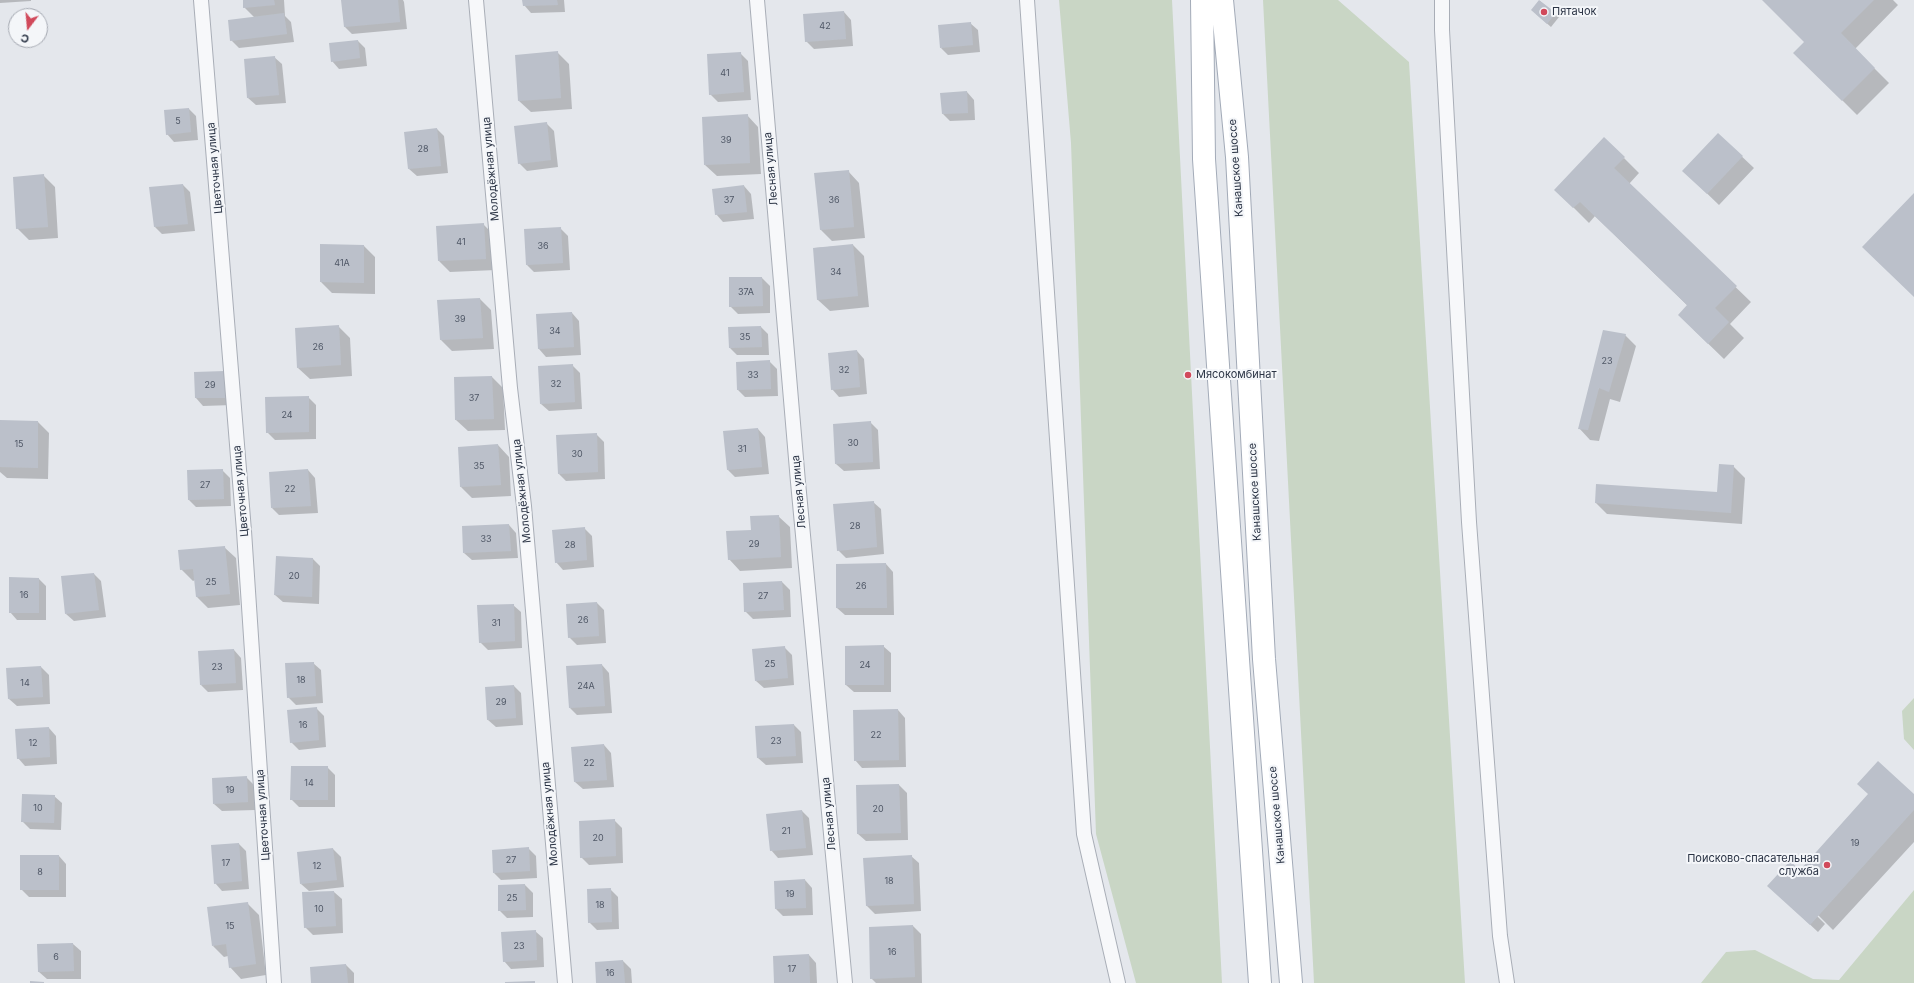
<!DOCTYPE html>
<html>
<head>
<meta charset="utf-8">
<style>
	body { margin:0 }
	#map { position:relative; width:1914px; height:983px; overflow:hidden; background:#e4e7ec; font-family:Inter,sans-serif }
	canvas { display:block }
	.north { position:absolute; left:8px; top:8px; width:40px; height:40px; box-sizing:border-box; background:#f4f6f9; border:1px solid #a4a8b1; border-radius:50%; rotate:196deg; font-size:11px; font-weight:700; line-height:16px; text-align:center; color:#2b3445 }
	.north::after { content:''; display:block; margin:auto; width:14px; height:18px; background:#d1495b; clip-path:polygon(50% 0,100% 100%,50% 72%,0 100%) }
</style>
</head>
<body>
<div id="map">
<canvas width="1914" height="983"></canvas>
<div class="north">С</div>
</div>
<script>
const g = document.querySelector('canvas').getContext('2d');
g.lineJoin = 'round';
function paint(path, color) {
  g.fillStyle = color;
  g.fill(path, 'evenodd');
}
function toPath(rows) {
  const path = new Path2D();
  for (const r of rows) {
    path.moveTo(r[0], r[1]);
    for (let i = 2; i < r.length; i += 2) path.lineTo(r[i], r[i + 1]);
  }
  return path;
}
function stroke(path, color, width, dash) {
  g.strokeStyle = color;
  g.lineWidth = width;
  g.lineCap = dash ? 'butt' : 'round';
  g.setLineDash(dash || []);
  g.stroke(path);
}
function label(font, color, halo, rows, align = 'center') {
  g.font = font + ' Inter,sans-serif';
  g.lineWidth = 4;
  g.setLineDash([]);
  g.textBaseline = 'middle';
  g.strokeStyle = halo;
  g.fillStyle = color;
  for (const [text, x, y, turn = 0] of rows) {
    g.save();
    g.translate(x, y);
    g.rotate((+turn || 0) * Math.PI / 180);
    g.textAlign = isNaN(turn) ? turn : align;
    if (halo) g.strokeText(text, 0, 0);
    g.fillText(text, 0, 0);
    g.restore();
  }
}
paint(toPath([
	[1059,0,1172,0,1222,983,1136,983,1096,834,1071,143],
	[1263,0,1338,0,1409,62,1465,983,1314,983],
	[1914,698,1914,750,1904,739,1902,711],
	[1914,890,1914,983,1701,983,1726,952,1755,950,1813,979,1839,980]
]), '#c9d6c5');
paint(toPath([
	[0,0,31,0,31,1,0,3],
	[244,0,284,0,285,16,291,22,294,42,239,48,231,40,255,18,244,7],
	[342,0,403,0,404,2,407,29,352,34,345,27],
	[523,0,564,0,565,12,531,13,524,5],
	[1763,0,1893,0,1898,5,1855,49,1889,83,1857,115,1795,53,1806,42],
	[1540,1,1559,17,1551,27,1536,14],
	[844,12,851,20,853,46,814,49,806,41],
	[970,23,978,30,980,52,948,55,941,48],
	[358,41,365,48,367,66,339,69,332,61],
	[557,52,569,64,572,109,531,112,519,101],
	[740,53,748,61,751,100,718,102,710,94],
	[274,57,282,64,286,103,256,105,248,98],
	[967,92,974,100,975,120,950,121,943,114],
	[189,109,196,116,198,140,174,142,167,134],
	[747,115,758,127,761,174,717,176,705,165],
	[546,123,554,131,558,167,527,171,519,163],
	[437,129,444,136,448,173,417,176,409,169],
	[1718,134,1754,168,1719,205,1695,182],
	[1624,158,1639,173,1629,184,1751,302,1730,324,1744,338,1724,359,1694,330,1688,306,1595,216,1589,223,1556,190],
	[848,171,859,183,865,238,832,241,821,230,815,174],
	[43,175,55,187,58,238,29,240,17,228],
	[183,185,190,192,195,231,162,234,155,227],
	[744,186,751,194,754,219,723,222,716,214],
	[483,224,495,236,496,270,450,272,439,261],
	[560,228,568,236,570,270,534,272,527,265],
	[853,245,864,256,869,307,830,311,818,300,814,248],
	[364,246,375,257,375,294,332,293,321,282],
	[730,278,762,278,770,286,770,313,738,314,730,306],
	[480,299,491,310,494,349,452,351,441,340,438,301],
	[572,313,579,321,581,355,546,357,539,349,537,315],
	[338,326,350,338,352,376,310,379,298,368],
	[761,327,768,334,769,355,737,355,730,348],
	[1625,335,1636,346,1620,402,1610,399,1599,441,1590,440,1579,428],
	[857,351,864,359,867,394,839,397,832,389],
	[769,361,777,369,778,396,745,397,738,390],
	[572,365,580,373,582,409,549,411,541,404],
	[225,372,233,405,203,406,196,398,195,373],
	[492,377,503,388,505,430,468,431,456,420],
	[308,397,316,405,316,439,275,440,267,432],
	[0,421,38,422,49,433,48,479,7,478,0,472],
	[870,422,878,430,880,469,844,471,836,464],
	[758,429,765,437,769,474,735,477,728,470],
	[596,434,604,442,605,479,566,481,559,474],
	[498,445,509,457,511,496,472,498,461,487],
	[1733,466,1745,478,1742,524,1607,514,1596,503,1718,493],
	[222,470,230,478,231,506,196,507,189,500],
	[308,470,315,478,318,513,279,515,272,508],
	[873,502,881,509,884,554,846,558,838,550],
	[778,516,790,527,792,568,740,571,729,559,752,531],
	[509,525,516,533,518,558,472,560,464,553],
	[584,528,592,536,594,567,563,570,556,562],
	[224,547,236,558,240,605,208,608,197,597,195,580,193,581,181,569],
	[313,559,320,566,319,604,283,602,275,595],
	[886,564,893,572,894,615,845,615,837,608],
	[94,574,101,581,106,617,74,621,66,614],
	[39,579,46,586,46,620,17,620,10,612],
	[782,582,790,590,791,617,753,619,745,611],
	[597,603,604,610,606,643,577,645,569,637],
	[513,605,521,612,522,648,488,650,480,642],
	[883,646,891,653,891,692,854,692,846,685],
	[784,647,792,655,794,685,764,688,756,681],
	[234,650,241,658,243,690,208,692,201,685],
	[313,663,321,670,323,703,296,705,288,697],
	[602,665,609,673,612,713,577,715,570,708],
	[41,667,49,675,50,704,17,706,9,699],
	[514,686,521,693,523,725,496,727,488,720],
	[316,708,324,716,326,747,299,750,291,742],
	[898,710,905,718,906,767,862,768,855,760],
	[794,725,801,732,803,763,766,765,758,758],
	[49,728,56,736,57,764,25,766,18,758],
	[604,745,611,753,614,787,583,789,575,782],
	[327,767,335,775,335,807,299,807,291,799],
	[246,777,254,785,255,810,222,811,214,804],
	[899,785,907,793,908,840,866,841,858,834,857,786],
	[1870,794,1914,795,1914,842,1833,930,1815,912,1817,916,1825,924,1818,932,1776,893,1800,872],
	[54,796,62,803,61,830,30,829,22,821],
	[802,811,809,818,813,855,778,858,771,850],
	[614,820,622,828,623,863,589,865,581,857],
	[239,844,246,851,249,889,222,891,215,883],
	[528,848,536,856,537,878,501,880,494,873],
	[333,849,341,857,344,887,309,891,301,884],
	[59,856,66,864,66,897,29,897,21,889],
	[911,856,919,863,921,911,875,914,867,906,864,859],
	[805,880,812,888,813,915,783,916,776,909],
	[525,885,533,893,533,917,507,918,499,910,499,886],
	[610,889,618,897,619,929,597,930,589,922],
	[334,892,342,899,343,933,313,935,305,927],
	[247,903,259,915,266,975,241,979,230,967,228,956,224,957,213,946],
	[913,926,921,934,922,983,876,983,871,978,870,928],
	[535,931,543,938,544,967,511,969,504,961],
	[73,944,81,951,81,979,47,979,39,972,38,945],
	[809,955,816,963,817,983,775,983],
	[623,961,631,969,632,983,597,983],
	[346,965,354,973,354,983,312,983]
]), '#0003');
paint(toPath([
	[243,0,274,0,275,5,243,8],
	[341,0,398,0,400,22,344,27],
	[522,0,557,0,558,5,523,6],
	[1539,0,1556,13,1547,24,1531,10],
	[1762,0,1874,0,1841,33,1875,68,1842,101,1793,53,1804,42],
	[844,11,846,39,805,42,803,14],
	[284,13,287,34,230,41,228,20],
	[971,22,973,45,940,48,938,25],
	[358,40,360,58,331,62,329,43],
	[558,51,561,98,518,101,515,55],
	[741,52,744,92,709,95,707,54],
	[275,56,279,95,247,98,244,59],
	[967,91,968,113,942,114,940,93],
	[189,108,191,132,166,135,164,110],
	[748,114,750,163,704,165,702,117],
	[547,122,551,160,518,164,514,126],
	[437,128,441,166,408,169,404,132],
	[1718,133,1743,156,1707,194,1682,171],
	[1604,137,1625,157,1614,168,1737,286,1715,308,1729,322,1708,344,1678,315,1687,305,1580,202,1573,208,1554,190],
	[849,170,854,227,820,230,814,173],
	[44,174,48,227,16,229,13,177],
	[183,184,188,224,154,227,149,187],
	[744,185,747,212,715,215,712,189],
	[1914,193,1914,297,1862,247],
	[484,223,486,259,438,261,436,226],
	[561,227,563,263,526,265,524,229],
	[320,244,364,245,364,283,320,282],
	[853,244,858,296,817,300,813,248],
	[729,277,762,277,763,306,729,307],
	[480,298,483,338,440,340,437,300],
	[572,312,574,347,538,349,536,314],
	[339,325,341,365,297,368,295,328],
	[761,326,762,347,729,348,728,327],
	[1603,330,1626,334,1609,392,1599,388,1588,430,1578,429],
	[857,350,860,387,831,390,828,353],
	[770,360,771,389,737,390,736,362],
	[573,364,575,402,540,404,538,366],
	[225,371,226,398,195,398,194,372],
	[492,376,494,419,455,420,454,377],
	[309,396,309,432,266,433,265,397],
	[0,420,38,421,38,468,0,467],
	[871,421,873,462,835,464,833,424],
	[758,428,762,467,727,470,723,431],
	[597,433,598,472,558,474,556,435],
	[498,444,501,485,460,487,458,447],
	[1719,464,1734,465,1731,513,1595,503,1596,484,1717,492],
	[223,469,224,499,188,500,187,470],
	[308,469,311,506,271,508,269,472],
	[874,501,877,547,837,551,833,504],
	[779,515,781,557,728,560,726,531,751,530,750,516],
	[509,524,511,551,463,553,462,526],
	[585,527,587,560,555,563,552,530],
	[225,546,230,594,196,597,193,569,180,570,178,550],
	[276,556,313,558,312,597,274,595],
	[886,563,887,608,836,608,836,564],
	[94,573,99,610,65,614,61,576],
	[9,577,39,578,39,613,9,613],
	[782,581,784,610,744,612,743,583],
	[597,602,599,636,568,638,566,604],
	[514,604,515,641,479,643,477,605],
	[884,645,884,685,845,685,845,646],
	[785,646,788,678,755,681,752,649],
	[234,649,236,683,200,685,198,651],
	[314,662,316,696,287,698,285,663],
	[602,664,605,706,569,708,566,666],
	[41,666,43,697,8,699,6,668],
	[514,685,516,718,487,720,485,687],
	[317,707,319,740,290,743,287,710],
	[898,709,899,760,854,761,853,710],
	[794,724,796,756,757,758,755,726],
	[49,727,50,757,17,759,15,729],
	[604,744,607,780,574,782,571,747],
	[1878,761,1914,794,1914,810,1810,925,1767,886,1790,861,1800,870,1868,794,1857,784],
	[291,766,328,766,328,800,290,800],
	[247,776,248,802,213,804,212,778],
	[899,784,901,833,857,834,856,785],
	[22,794,55,795,54,823,21,822],
	[802,810,806,848,770,851,766,814],
	[615,819,616,856,580,858,579,821],
	[239,843,242,881,214,884,211,845],
	[529,847,530,871,493,873,492,850],
	[333,848,337,880,300,884,297,852],
	[20,855,59,855,59,890,20,890],
	[912,855,914,904,866,906,863,858],
	[805,879,806,908,775,909,774,881],
	[525,884,526,910,498,911,498,885],
	[611,888,612,922,588,923,587,889],
	[334,891,336,926,304,928,302,892],
	[248,902,256,964,229,968,226,944,212,946,207,907],
	[913,925,915,977,870,979,869,927],
	[536,930,537,960,503,962,501,932],
	[73,943,74,971,38,972,37,944],
	[809,954,810,983,774,983,773,956],
	[623,960,625,983,596,983,595,962],
	[346,964,348,983,311,983,310,967],
	[30,981,44,982,44,983,30,983],
	[535,981,535,983,505,983,505,982]
]), '#bbc0ca');
const street = toPath([
	[201,0,244,531,274,983],
	[476,0,510,388,524,506,565,983],
	[757,0,798,482,845,983],
	[1027,0,1084,834,1118,983],
	[1442,0,1442,30,1469,522,1500,936,1507,983]
]);
const primary = toPath([
	[1202,0,1204,159,1260,983],
	[1222,0,1237,157,1264,659,1291,983]
]);
stroke(street, '#a9aeb7', 16);
stroke(primary, '#a3abb8', 24);
stroke(street, '#f7f8fa', 14);
stroke(primary, '#fff', 22);
for (const [x, y, r, color] of [
	[1544,12,4,"#d1495b"],
	[1188,375,4,"#d1495b"],
	[1827,865,4,"#d1495b"]
]) {
  const dot = new Path2D();
  dot.arc(x, y, r, 0, 2 * Math.PI);
  g.fillStyle = color;
  g.fill(dot);
  stroke(dot, '#f4f6f9', 1.5);
}
label('9px', '#4f5766', null, [
	["42",825,26],
	["41",725,73],
	["5",178,121],
	["39",726,140],
	["28",423,149],
	["37",729,200],
	["36",834,200],
	["41",461,242],
	["36",543,246],
	["41А",342,263],
	["34",836,272],
	["37А",746,292],
	["39",460,319],
	["34",555,331],
	["35",745,337],
	["26",318,347],
	["23",1607,361],
	["32",844,370],
	["33",753,375],
	["32",556,384],
	["29",210,385],
	["37",474,398],
	["24",287,415],
	["30",853,443],
	["15",19,444],
	["31",742,449],
	["30",577,454],
	["35",479,466],
	["27",205,485],
	["22",290,489],
	["28",855,526],
	["33",486,539],
	["29",754,544],
	["28",570,545],
	["20",294,576],
	["25",211,582],
	["26",861,586],
	["16",24,595],
	["27",763,596],
	["26",583,620],
	["31",496,623],
	["25",770,664],
	["24",865,665],
	["23",217,667],
	["18",301,680],
	["14",25,683],
	["24А",586,686],
	["29",501,702],
	["16",303,725],
	["22",876,735],
	["23",776,741],
	["12",33,743],
	["22",589,763],
	["14",309,783],
	["19",230,790],
	["10",38,808],
	["20",878,809],
	["21",786,831],
	["20",598,838],
	["19",1855,843],
	["27",511,860],
	["17",226,863],
	["12",317,866],
	["8",40,872],
	["18",889,881],
	["19",790,894],
	["25",512,898],
	["18",600,905],
	["10",319,909],
	["15",230,926],
	["23",519,946],
	["16",892,952],
	["6",56,957],
	["17",792,969],
	["16",610,973]
]);
label('11px', '#2b3445', '#f4f6f9', [
	["Пятачок",1552,12],
	["Мясокомбинат",1196,375],
	["Поисково-спасательная",1819,859,"right"],
	["служба",1819,872,"right"]
], 'left');
label('11px', '#2b3445', '#f4f6f9', [
	["Цветочная улица",215,168,-95],
	["Канашское шоссе",1236,168,-94],
	["Молодёжная улица",491,169,-95],
	["Лесная улица",771,169,-95],
	["Цветочная улица",241,491,-95],
	["Молодёжная улица",522,491,-96],
	["Лесная улица",799,492,-95],
	["Канашское шоссе",1255,492,-93],
	["Молодёжная улица",550,814,-95],
	["Лесная улица",829,814,-95],
	["Цветочная улица",263,815,-94],
	["Канашское шоссе",1277,815,-95]
]);
</script>
</body>
</html>
